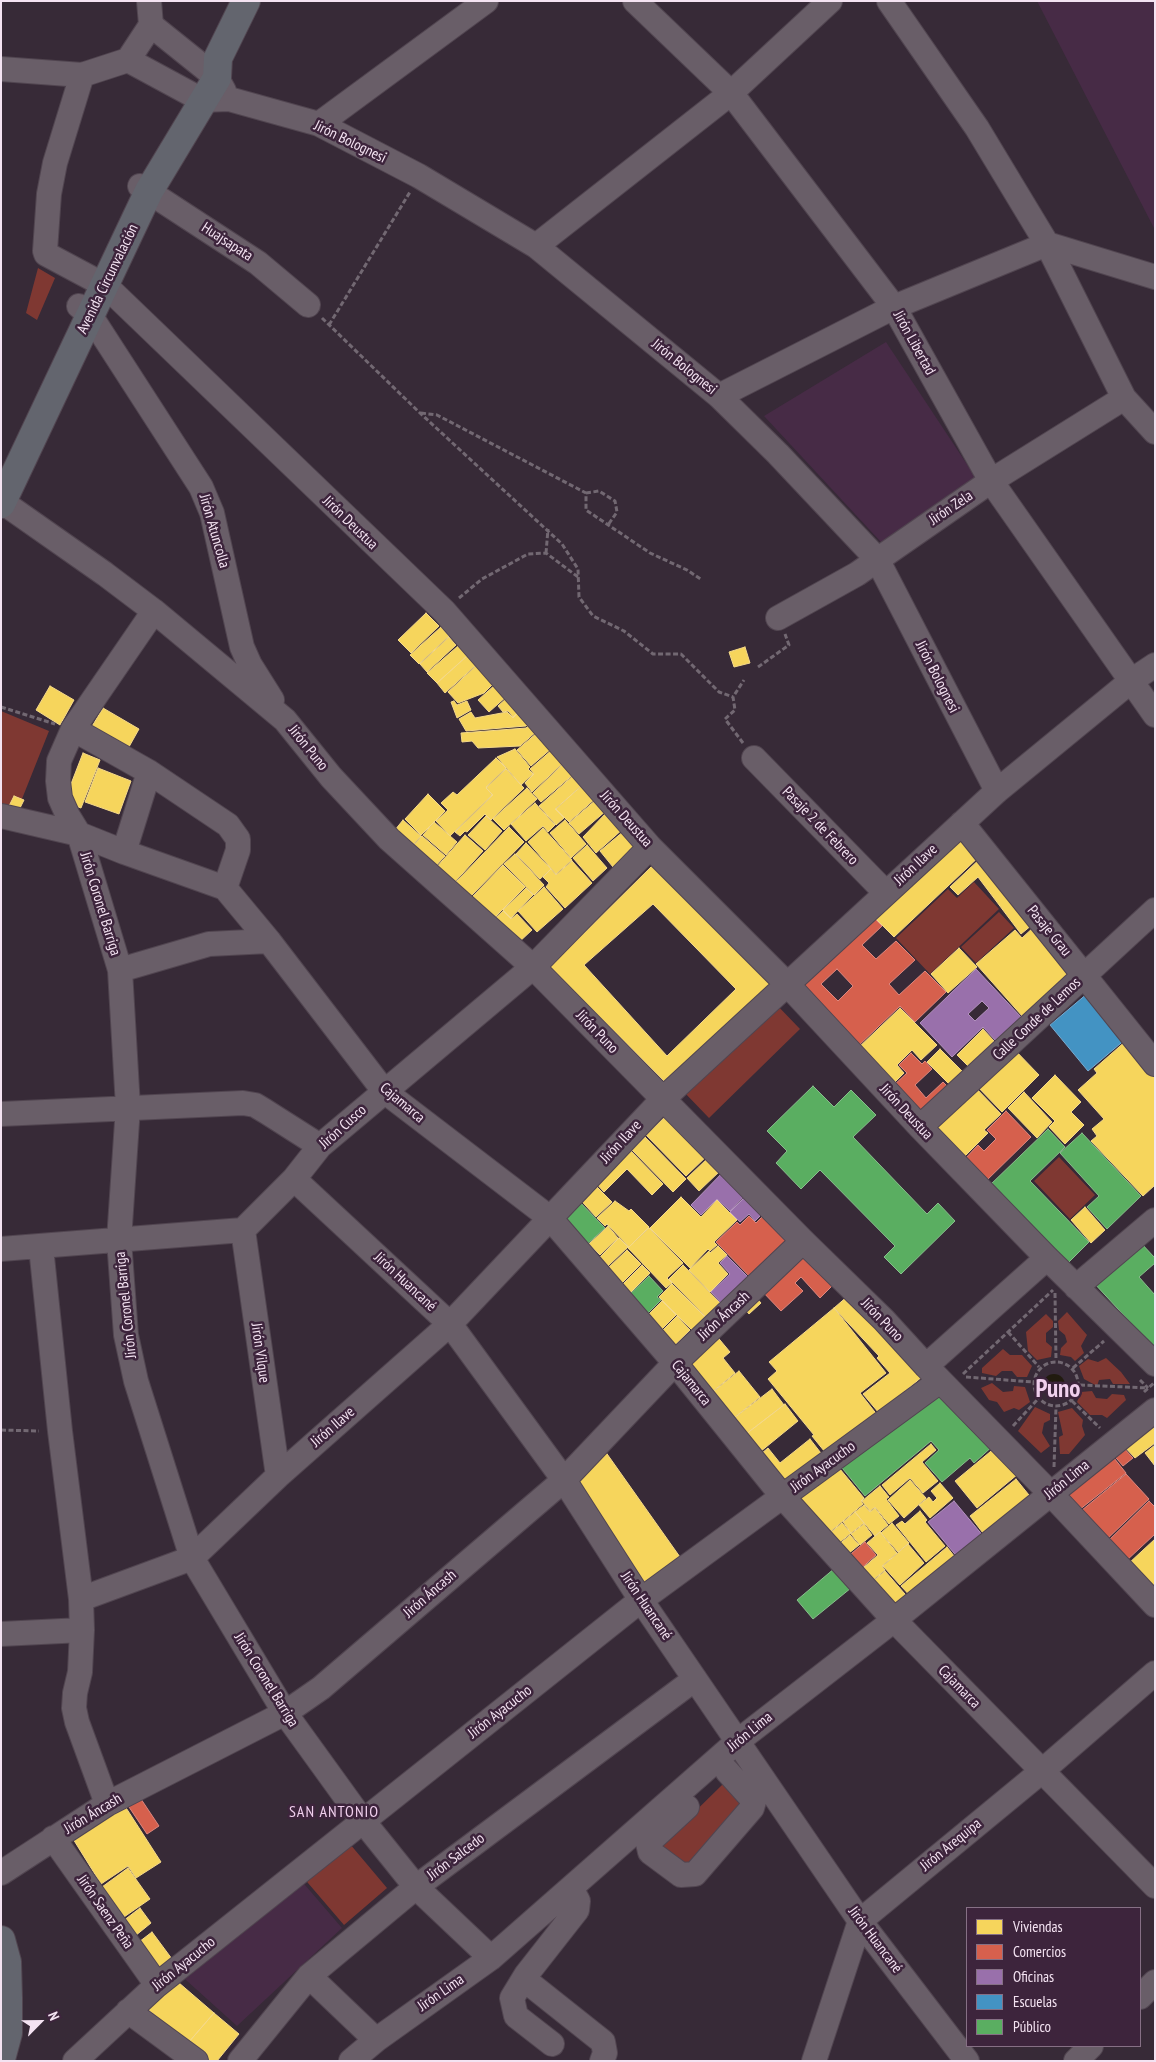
<!DOCTYPE html>
<html>
<head>
<meta charset="utf-8">
<style>
	body { margin:0 }
	#map { position:relative; width:1156px; height:2062px; overflow:hidden; background:#372a37; font-family:"PT Sans Narrow",sans-serif }
	canvas { display:block }
	.frame { position:absolute; inset:0; border:2px solid #f4e3f2; pointer-events:none }
	.legend { position:absolute; left:966px; top:1907px; width:175px; height:140px; box-sizing:border-box; background:#3d243c; border:1px solid #867085; margin:0; padding:6px 9px; list-style:none; font-size:15px; color:#f4e3f2 }
	.legend li { display:flex; align-items:center; gap:10px; height:25px }
	.legend b { width:25px; border:1px solid #867085 }
	.north { position:absolute; left:15px; top:1997px; width:50px; height:50px; -webkit-text-stroke:4px #3d243c; paint-order:stroke; rotate:67deg; font-size:14px; font-weight:700; line-height:20px; text-align:center; color:#f4e3f2 }
	.north::after { content:''; display:block; margin:auto; width:18px; height:22px; background:#f4e3f2; clip-path:polygon(50% 0,100% 100%,50% 72%,0 100%) }
</style>
</head>
<body>
<div id="map">
<canvas width="1156" height="2062"></canvas>
<div class="frame"></div>
<ul class="legend">
<li><b style="height:14px;background:#f6d55c"></b>Viviendas</li>
<li><b style="height:14px;background:#d6604d"></b>Comercios</li>
<li><b style="height:14px;background:#9970ab"></b>Oficinas</li>
<li><b style="height:14px;background:#4393c3"></b>Escuelas</li>
<li><b style="height:14px;background:#5aae61"></b>Público</li>
</ul>
<div class="north">N</div>
</div>
<script>
const g = document.querySelector('canvas').getContext('2d');
g.lineJoin = 'round';
function paint(path, color) {
  g.fillStyle = color;
  g.fill(path, 'evenodd');
}
function toPath(rows) {
  const path = new Path2D();
  for (const r of rows) {
    if (r.length === 3) {
      path.moveTo(r[0] + r[2], r[1]);
      path.arc(r[0], r[1], r[2], 0, 2 * Math.PI);
      continue;
    }
    path.moveTo(r[0], r[1]);
    for (let i = 2; i < r.length; i += 2) path.lineTo(r[i], r[i + 1]);
  }
  return path;
}
function stroke(path, color, width, dash) {
  g.strokeStyle = color;
  g.lineWidth = width;
  g.lineCap = dash ? 'butt' : 'round';
  g.setLineDash(dash || []);
  g.stroke(path);
}
function label(font, color, halo, rows, align = 'center') {
  g.font = font + ' "PT Sans Narrow",sans-serif';
  g.lineWidth = 5;
  g.setLineDash([]);
  g.textBaseline = 'middle';
  g.strokeStyle = halo;
  g.fillStyle = color;
  for (const [text, x, y, turn = 0] of rows) {
    g.save();
    g.translate(x, y);
    g.rotate((+turn || 0) * Math.PI / 180);
    g.textAlign = isNaN(turn) ? turn : align;
    if (halo) g.strokeText(text, 0, 0);
    g.fillText(text, 0, 0);
    g.restore();
  }
}
paint(toPath([
	[1037,1,1155,1,1155,230],
	[886,342,978,481,881,542,764,416],
	[293,1871,342,1928,237,2026,176,1971]
]), '#472b46');
paint(toPath([
	[38,268,55,278,37,320,26,313],
	[1,711,49,731,14,819,1,814],
	[974,882,999,909,930,974,896,938,948,889,957,898],
	[999,912,1014,928,976,963,961,947],
	[774,1002,800,1029,709,1118,683,1091],
	[1059,1157,1095,1195,1070,1219,1034,1181],
	[1067,1312,1087,1335,1081,1346,1084,1353,1075,1361,1071,1357,1060,1355,1061,1348,1067,1342,1065,1335,1059,1330,1058,1321],
	[1046,1314,1053,1321,1053,1327,1046,1333,1046,1342,1052,1347,1051,1357,1037,1360,1028,1351,1026,1332],
	[1003,1349,1010,1355,1022,1355,1032,1366,1027,1377,1017,1377,1012,1371,1002,1371,996,1376,982,1373,982,1368],
	[1106,1358,1121,1372,1130,1384,1113,1384,1110,1379,1099,1380,1097,1386,1084,1379,1079,1366,1088,1359,1098,1362],
	[992,1383,1003,1392,1013,1391,1014,1386,1025,1387,1030,1402,1019,1410,1014,1408,1004,1412,997,1402,989,1400,981,1388],
	[1092,1391,1096,1398,1107,1399,1112,1394,1124,1395,1126,1400,1107,1418,1102,1415,1090,1415,1077,1402,1081,1392],
	[1035,1407,1050,1414,1050,1420,1044,1423,1042,1433,1050,1446,1041,1453,1018,1431],
	[1072,1408,1083,1420,1082,1426,1085,1435,1069,1454,1060,1454,1059,1437,1063,1435,1058,1412],
	[722,1785,728,1785,745,1803,690,1867,663,1850,663,1843],
	[339,1831,387,1888,344,1925,296,1869]
]), '#7f3832');
paint(toPath([
	[1054,1385,11]
]), '#211b0f');
const homes = toPath([
	[426,613,439,626,411,653,398,640,426,613],
	[441,627,449,636,419,664,410,655,441,627],
	[449,637,456,645,427,672,420,664,449,637],
	[458,646,467,656,437,683,427,673,458,646],
	[745,647,750,663,734,667,729,652,745,647],
	[468,655,476,665,445,693,437,683,468,655],
	[478,664,495,682,484,693,458,703,448,692,478,664],
	[496,684,507,696,489,712,478,700,496,684],
	[50,686,74,700,60,725,36,710,50,686],
	[508,697,520,710,513,717,508,711,503,712,498,706,508,697],
	[454,701,457,705,467,701,471,710,457,718,451,702,454,701],
	[103,708,139,729,125,754,88,733,103,708],
	[520,711,530,722,526,726,466,731,459,719,471,712,475,718,507,712,513,718,520,711],
	[531,724,537,731,520,746,478,748,472,741,462,742,461,733,526,728,531,724],
	[538,732,552,748,531,766,517,750,538,732],
	[515,749,530,767,528,769,533,774,521,785,497,757,515,749],
	[553,749,564,762,532,792,525,783,534,774,530,769,553,749],
	[83,753,100,760,81,808,64,802,83,753],
	[496,758,506,768,486,787,492,795,450,836,436,821,448,810,441,803,453,792,457,795,496,758],
	[565,762,575,773,541,802,533,793,565,762],
	[98,768,131,781,119,814,85,802,98,768],
	[506,769,524,788,491,820,485,814,467,832,465,831,460,836,455,832,493,795,486,788,506,769],
	[575,774,584,784,555,809,564,818,556,825,539,806,575,774],
	[583,784,596,798,569,822,556,809,583,784],
	[527,788,537,799,504,830,493,819,527,788],
	[428,794,445,811,421,835,405,819,428,794],
	[14,796,24,800,18,812,8,808,14,796],
	[597,799,607,810,579,834,569,823,597,799],
	[535,803,555,825,548,832,543,826,526,841,511,824,535,803],
	[608,811,624,828,596,853,583,837,608,811],
	[486,816,502,831,485,850,468,835,486,816],
	[403,820,421,836,412,846,395,830,403,820],
	[565,820,586,844,571,858,550,833,565,820],
	[434,822,457,842,446,855,423,835,434,822],
	[509,827,524,842,470,897,455,883,509,827],
	[543,828,572,860,556,874,528,842,543,828],
	[624,831,637,846,613,867,600,851,624,831],
	[965,832,984,852,894,937,874,917,965,832],
	[465,835,483,851,452,885,435,869,465,835],
	[422,836,445,856,434,868,411,848,422,836],
	[526,843,551,869,540,879,516,854,526,843],
	[587,845,607,868,593,881,573,858,587,845],
	[515,854,544,885,534,895,504,864,515,854],
	[984,855,1038,920,1021,934,978,877,958,895,950,887,984,855],
	[572,861,592,883,565,908,546,887,549,883,543,877,551,869,556,875,572,861],
	[654,864,775,983,669,1086,550,967,654,864],
	[653,904,736,989,667,1056,584,965,653,904],
	[503,865,525,887,493,919,471,898,503,865],
	[544,887,563,909,537,932,518,911,544,887],
	[526,888,533,895,511,918,503,910,526,888],
	[503,911,511,919,517,914,532,930,517,944,493,920,503,911],
	[1035,926,1075,971,1023,1017,976,964,1015,930,1022,938,1035,926],
	[959,948,977,967,948,993,931,974,959,948],
	[900,1008,937,1045,921,1060,912,1050,897,1065,904,1073,891,1086,856,1050,900,1008],
	[983,1029,994,1041,969,1067,957,1055,983,1029],
	[1127,1040,1155,1074,1155,1185,1143,1196,1091,1141,1097,1136,1092,1129,1104,1119,1078,1090,1097,1073,1094,1069,1127,1040],
	[1012,1047,1039,1075,1002,1112,974,1083,1012,1047],
	[940,1049,964,1073,951,1086,927,1062,940,1049],
	[1055,1075,1081,1102,1071,1112,1084,1125,1065,1144,1049,1127,1055,1121,1032,1098,1055,1075],
	[972,1084,1001,1114,984,1130,988,1133,962,1159,930,1125,972,1084],
	[1024,1092,1052,1122,1037,1138,1008,1108,1024,1092],
	[670,1112,710,1153,686,1176,646,1135,670,1112],
	[645,1137,686,1179,673,1192,632,1150,645,1137],
	[628,1148,663,1184,652,1195,627,1169,604,1192,594,1181,628,1148],
	[708,1158,720,1171,699,1191,687,1178,708,1158],
	[591,1181,612,1202,596,1217,576,1195,591,1181],
	[681,1197,701,1217,717,1200,737,1220,714,1242,717,1245,710,1251,708,1249,690,1268,650,1228,681,1197],
	[615,1201,629,1211,631,1209,649,1227,629,1247,607,1224,605,1226,597,1218,615,1201],
	[1085,1207,1105,1230,1091,1243,1071,1220,1085,1207],
	[608,1226,618,1238,600,1255,589,1244,608,1226],
	[649,1228,683,1263,667,1278,672,1283,666,1288,628,1248,649,1228],
	[619,1238,628,1247,608,1266,600,1257,619,1238],
	[718,1246,727,1255,718,1263,728,1274,710,1292,689,1270,709,1251,710,1253,718,1246],
	[627,1250,641,1264,622,1283,608,1268,627,1250],
	[642,1265,650,1273,627,1296,619,1288,642,1265],
	[683,1265,722,1305,707,1318,669,1279,683,1265],
	[672,1284,707,1319,694,1332,659,1297,672,1284],
	[753,1294,761,1303,749,1314,741,1304,753,1294],
	[849,1295,923,1376,879,1413,863,1394,890,1373,877,1358,879,1356,834,1308,849,1295],
	[662,1301,676,1315,658,1333,644,1319,662,1301],
	[834,1308,886,1373,860,1393,878,1416,829,1457,812,1436,814,1435,768,1379,777,1371,769,1362,834,1308],
	[677,1316,690,1330,673,1347,659,1334,677,1316],
	[715,1334,730,1352,723,1358,735,1373,706,1397,679,1364,715,1334],
	[739,1371,760,1397,730,1421,709,1395,739,1371],
	[772,1389,784,1405,742,1437,729,1422,772,1389],
	[785,1404,798,1421,755,1456,741,1438,785,1404],
	[1155,1418,1155,1443,1135,1458,1121,1443,1155,1418],
	[810,1439,824,1457,781,1492,755,1459,768,1448,780,1463,810,1439],
	[931,1444,936,1450,922,1462,938,1481,923,1493,910,1478,890,1495,882,1485,931,1444],
	[1155,1445,1155,1466,1145,1453,1155,1445],
	[996,1447,1018,1474,977,1508,955,1481,996,1447],
	[605,1451,680,1557,643,1583,568,1477,605,1451],
	[835,1463,864,1498,861,1501,863,1504,824,1537,791,1500,835,1463],
	[1016,1479,1033,1500,986,1537,970,1516,1016,1479],
	[910,1480,926,1498,904,1518,888,1500,910,1480],
	[940,1483,953,1498,930,1518,919,1505,929,1497,933,1502,937,1498,931,1491,940,1483],
	[880,1486,889,1497,886,1499,899,1516,889,1524,875,1507,870,1511,862,1501,880,1486],
	[864,1505,870,1512,875,1508,888,1525,875,1536,855,1512,864,1505],
	[920,1511,927,1520,925,1522,945,1546,926,1562,896,1525,902,1521,905,1524,920,1511],
	[855,1512,864,1523,851,1533,843,1522,855,1512],
	[842,1523,851,1533,834,1547,825,1537,842,1523],
	[892,1523,909,1543,898,1552,881,1533,892,1523],
	[864,1524,872,1535,860,1545,851,1534,864,1524],
	[880,1532,897,1553,882,1566,885,1570,868,1584,857,1573,878,1555,867,1543,880,1532],
	[850,1535,859,1545,843,1558,835,1548,850,1535],
	[1155,1539,1155,1592,1128,1564,1155,1539],
	[908,1544,924,1563,900,1585,883,1566,908,1544],
	[947,1547,958,1561,913,1599,901,1586,947,1547],
	[885,1571,911,1601,895,1614,868,1585,885,1571],
	[121,1800,161,1862,136,1878,128,1866,101,1884,70,1834,121,1800],
	[128,1868,150,1899,124,1917,102,1887,128,1868],
	[140,1908,151,1923,135,1936,123,1921,140,1908],
	[152,1932,172,1959,158,1969,139,1942,152,1932],
	[171,1976,214,2013,188,2043,145,2007,171,1976],
	[214,2013,239,2034,217,2061,210,2061,188,2043,214,2013]
]);
paint(homes, '#f6d55c');
stroke(homes, '#f5d989', 1);
const shops = toPath([
	[868,912,882,926,862,945,876,959,896,941,915,960,889,984,899,995,925,971,946,992,915,1022,900,1006,855,1049,793,984,868,912],
	[837,969,853,986,838,1001,821,984,837,969],
	[911,1053,922,1064,925,1061,932,1069,915,1085,926,1098,943,1082,951,1090,923,1117,893,1086,907,1073,899,1065,911,1053],
	[1006,1111,1031,1137,984,1183,963,1161,978,1145,984,1151,996,1139,987,1130,1006,1111],
	[769,1210,796,1238,753,1280,716,1242,737,1222,740,1225,749,1216,756,1223,769,1210],
	[801,1251,833,1285,820,1298,801,1277,795,1283,803,1291,781,1311,760,1289,801,1251],
	[1120,1444,1133,1458,1123,1466,1111,1452,1120,1444],
	[1110,1453,1126,1473,1074,1514,1058,1495,1110,1453],
	[1126,1474,1149,1499,1103,1543,1076,1515,1126,1474],
	[1149,1501,1155,1507,1155,1534,1125,1562,1106,1543,1149,1501],
	[865,1542,876,1555,857,1572,845,1559,865,1542],
	[137,1793,159,1826,147,1834,125,1801,137,1793]
]);
paint(shops, '#d6604d');
stroke(shops, '#df877e', 1);
const offices = toPath([
	[976,969,1021,1017,996,1041,983,1027,952,1057,920,1023,976,969],
	[982,1001,989,1008,975,1021,968,1014,982,1001],
	[727,1168,750,1190,730,1211,717,1199,701,1215,691,1205,727,1168],
	[750,1192,767,1209,755,1221,749,1214,740,1222,730,1212,750,1192],
	[727,1256,752,1281,725,1307,711,1292,730,1274,720,1263,727,1256],
	[954,1501,984,1537,959,1559,928,1522,954,1501]
]);
paint(offices, '#9970ab');
stroke(offices, '#b492c0', 1);
const schools = toPath([
	[1088,993,1127,1038,1088,1071,1050,1025,1088,993]
]);
paint(schools, '#4393c3');
stroke(schools, '#78abd1', 1);
const public = toPath([
	[813,1086,834,1107,851,1090,876,1115,853,1137,927,1214,938,1203,955,1221,901,1274,884,1257,895,1246,820,1170,801,1189,776,1163,787,1151,767,1131,813,1086],
	[1048,1129,1065,1147,1030,1181,1089,1242,1066,1265,989,1186,1048,1129],
	[1082,1133,1141,1196,1107,1229,1087,1207,1099,1196,1060,1153,1082,1133],
	[574,1196,605,1228,584,1247,554,1215,574,1196],
	[1140,1242,1155,1258,1155,1263,1139,1277,1155,1295,1155,1349,1093,1282,1140,1242],
	[649,1276,663,1291,657,1297,661,1300,645,1316,627,1297,649,1276],
	[940,1386,995,1444,974,1463,970,1458,942,1482,925,1463,939,1450,931,1441,865,1496,838,1463,940,1386],
	[835,1568,851,1588,813,1619,797,1600,835,1568]
]);
paint(public, '#5aae61');
stroke(public, '#88be8c', 1);
const minor = toPath([
	[635,1,731,93,894,307,991,481,1155,715],
	[889,1,977,128,1047,244,1124,398,1155,432],
	[151,25,217,78,224,91],
	[128,60,151,25,149,1],
	[1,69,82,75,128,60,202,100,229,99,319,124,419,176,536,246,719,396,778,454,877,559,997,791],
	[82,75,55,163,49,194,45,251,46,254,106,286,444,611,650,847,787,984,920,1127,1047,1258,1155,1364],
	[319,124,486,1],
	[140,186,258,263,308,305],
	[536,246,731,93,830,1],
	[79,306,90,315,201,487,212,513,242,647,250,665,272,700],
	[719,396,894,307,1047,244,1155,277],
	[1,501,105,574,154,611,285,720,331,777,389,839,533,967,803,1241,884,1320,926,1366,1050,1493,1155,1605],
	[154,611,73,729,59,761,58,781,60,798,68,816,79,834,120,970,128,1107,119,1240,126,1335,136,1381,192,1558,285,1713,363,1821,416,1887,491,1958],
	[778,618,857,574,991,481,1124,398],
	[73,729,149,772,228,825,238,839,238,850,225,888],
	[754,758,886,893],
	[1,816,79,834,124,852,225,888,269,941,384,1091,550,1218,675,1363,783,1497,894,1620,1155,1886],
	[962,823,1155,1064],
	[124,852,149,772],
	[120,970,209,944,269,941],
	[1,1114,243,1103,255,1105,265,1111,320,1146],
	[920,1127,1155,910],
	[294,1179,450,1324,564,1480,641,1600,860,1921,967,2061],
	[243,1230,278,1476],
	[41,1247,60,1431,81,1599,82,1630,80,1672,75,1693,74,1708,77,1722,107,1804],
	[1,1249,243,1230,294,1179,320,1146,533,967,650,847],
	[1076,1287,1155,1220],
	[926,1366,1047,1258],
	[81,1599,192,1558,278,1476,450,1324,663,1099,997,791,1131,681,1155,665],
	[1,1634,82,1630],
	[687,1807,648,1843,650,1852,681,1875,695,1874,752,1808,754,1801,727,1771],
	[53,1838,157,1985],
	[1,1873,107,1804,285,1713,321,1688,564,1480,675,1363,803,1241],
	[571,1888,578,1901,577,1910,526,1975,530,1984,603,2042,605,2053,602,2061],
	[526,1975,512,1998,516,2016,552,2044],
	[309,1976,376,2040],
	[1140,1997,1155,1982],
	[128,2011,196,2061],
	[75,2061,157,1985,641,1600,940,1381],
	[240,2061,309,1976,416,1887,695,1679],
	[351,2061,376,2040,491,1958,738,1741,894,1620,1155,1410],
	[814,2061,860,1921,1042,1771,1155,1673],
	[1076,2061,1091,2046]
]);
const highway = toPath([
	[1,504,149,191,217,78,218,58,246,1],
	[1,1940,7,1962,8,1998,8,2033,1,2059]
]);
stroke(minor, '#514550', 26);
stroke(highway, '#514550', 30);
stroke(toPath([
	[322,318,420,413,562,544,578,569,579,597,593,616,624,631,653,654,681,654,719,692,733,697],
	[329,325,410,192],
	[421,413,437,415,586,493,586,510,650,553,687,570,702,580],
	[586,493,599,491,615,501,617,512,608,525],
	[546,553,548,529],
	[459,598,482,579,528,554,546,553,578,577],
	[758,667,789,645,785,634],
	[1,707,55,724],
	[743,743,725,719,735,710,733,697,744,680],
	[1055,1293,1056,1360],
	[1008,1332,1039,1367],
	[1056,1384,22],
	[1073,1368,1104,1341],
	[963,1374,1053,1290],
	[966,1377,1033,1382],
	[1140,1380,1148,1388],
	[1080,1385,1148,1388],
	[1144,1392,1154,1383],
	[1072,1401,1100,1428],
	[1013,1426,1038,1399],
	[1,1430,39,1431],
	[1054,1467,1056,1407]
]), '#726872', 3, [5, 2.5]);
stroke(minor, '#695e68', 24);
stroke(highway, '#63656e', 28);
label('15px', '#f4e3f2', '#3d243c', [
	["Jirón Bolognesi",350,142,26],
	["Huajsapata",227,242,33],
	["Avenida Circunvalación",108,279,-64],
	["Jirón Libertad",914,343,61],
	["Jirón Bolognesi",684,367,39],
	["Jirón Zela",951,508,-34],
	["Jirón Deustua",350,523,44],
	["Jirón Atuncolla",214,531,74],
	["Jirón Bolognesi",937,677,63],
	["Jirón Puno",308,748,51],
	["Jirón Deustua",626,819,48],
	["Pasaje 2 de Febrero",820,826,46],
	["Jirón Ilave",916,865,-43],
	["Jirón Coronel Barriga",100,904,73],
	["Pasaje Grau",1049,931,51],
	["Calle Conde de Lemos",1037,1019,-43],
	["Jirón Puno",597,1032,46],
	["Cajamarca",402,1103,40],
	["Jirón Deustua",906,1112,47],
	["Jirón Cusco",343,1127,-42],
	["Jirón Ilave",621,1142,-47],
	["Jirón Huancané",405,1282,43],
	["Jirón Coronel Barriga",126,1305,-96],
	["Jirón Áncash",724,1316,-43],
	["Jirón Puno",882,1320,46],
	["Jirón Vilque",260,1353,82],
	["Cajamarca",691,1383,51],
	["Jirón Ilave",333,1427,-41],
	["Jirón Ayacucho",823,1467,-36],
	["Jirón Lima",1067,1480,-39],
	["Jirón Áncash",430,1594,-41],
	["Jirón Huancané",646,1606,56],
	["Jirón Coronel Barriga",266,1680,58],
	["Cajamarca",959,1687,46],
	["Jirón Ayacucho",500,1712,-38],
	["Jirón Lima",750,1732,-39],
	["Jirón Áncash",93,1814,-31],
	["Jirón Arequipa",951,1845,-39],
	["Jirón Salcedo",456,1857,-37],
	["Jirón Saenz Peña",105,1912,55],
	["Jirón Huancané",875,1940,53],
	["Jirón Ayacucho",184,1964,-39],
	["Jirón Lima",441,1993,-35]
]);
g.letterSpacing = '1px';
label('16px', '#f0cfed', '#3d243c', [
	["SAN ANTONIO",334,1812]
]);
g.letterSpacing = '0px';
label('bold 25px', '#f0cfed', '#3d243c', [
	["Puno",1058,1390]
]);
</script>
</body>
</html>
